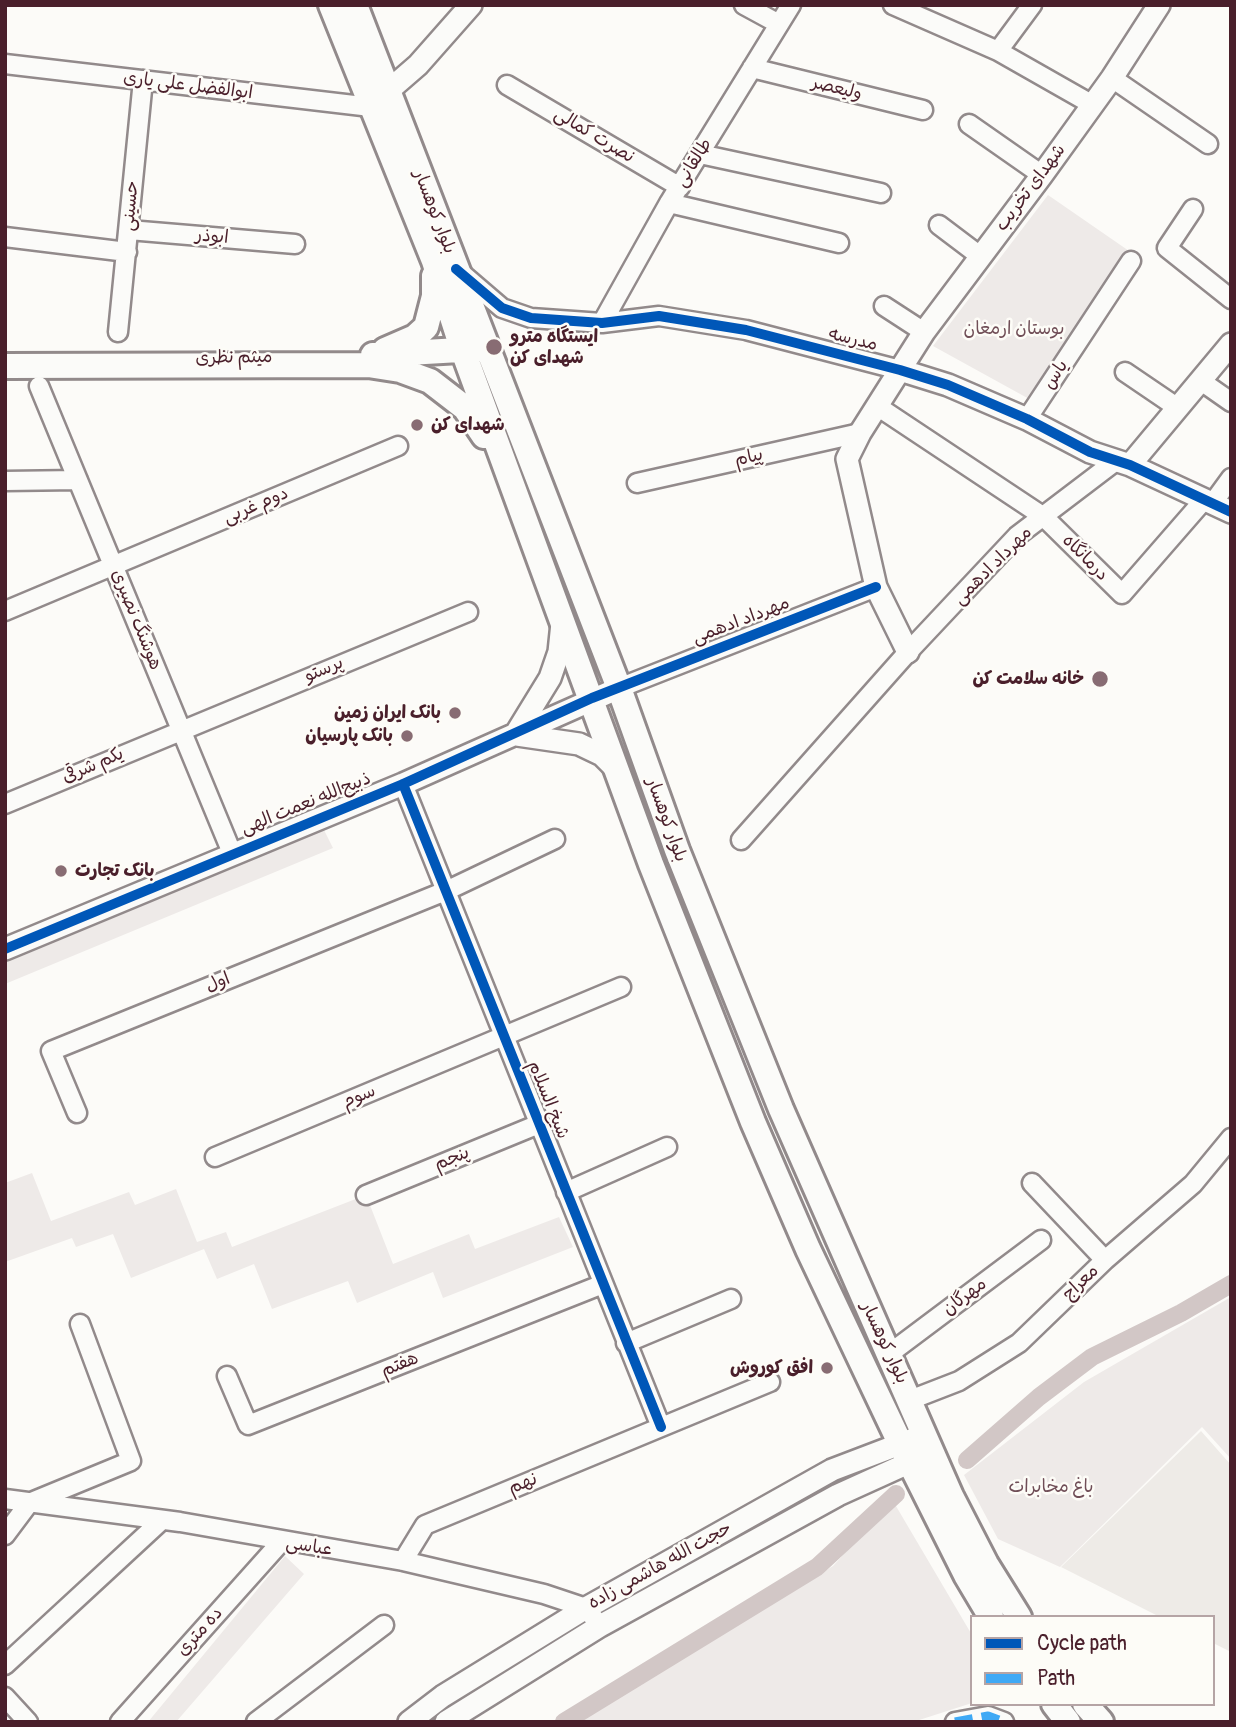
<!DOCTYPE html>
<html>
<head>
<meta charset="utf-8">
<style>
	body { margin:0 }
	#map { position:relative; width:1236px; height:1727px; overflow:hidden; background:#fcfbf8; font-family:Pangolin,sans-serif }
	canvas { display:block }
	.frame { position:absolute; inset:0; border:7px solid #4a1f2b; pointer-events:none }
	.legend { position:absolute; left:970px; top:1615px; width:245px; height:91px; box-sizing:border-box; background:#fdfcf7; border:2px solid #b5a4a5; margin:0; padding:9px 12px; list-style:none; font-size:21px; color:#4a1f2b }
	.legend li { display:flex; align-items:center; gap:14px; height:35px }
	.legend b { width:35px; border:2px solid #b5a4a5 }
</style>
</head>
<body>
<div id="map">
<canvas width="1236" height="1727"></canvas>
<div class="frame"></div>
<ul class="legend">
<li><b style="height:9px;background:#0057b8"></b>Cycle path</li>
<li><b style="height:9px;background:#3fa9f5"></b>Path</li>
</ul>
</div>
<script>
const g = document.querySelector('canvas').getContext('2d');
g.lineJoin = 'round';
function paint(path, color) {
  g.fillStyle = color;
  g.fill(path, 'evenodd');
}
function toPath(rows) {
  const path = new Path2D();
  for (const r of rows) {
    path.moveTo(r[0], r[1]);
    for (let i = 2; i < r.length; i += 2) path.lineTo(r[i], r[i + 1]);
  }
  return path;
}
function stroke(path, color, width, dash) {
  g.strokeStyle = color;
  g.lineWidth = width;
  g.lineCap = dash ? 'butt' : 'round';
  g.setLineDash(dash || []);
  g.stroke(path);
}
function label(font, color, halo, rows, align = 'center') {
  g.font = font + ' Pangolin,"Playpen Sans Arabic",sans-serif';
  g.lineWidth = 5;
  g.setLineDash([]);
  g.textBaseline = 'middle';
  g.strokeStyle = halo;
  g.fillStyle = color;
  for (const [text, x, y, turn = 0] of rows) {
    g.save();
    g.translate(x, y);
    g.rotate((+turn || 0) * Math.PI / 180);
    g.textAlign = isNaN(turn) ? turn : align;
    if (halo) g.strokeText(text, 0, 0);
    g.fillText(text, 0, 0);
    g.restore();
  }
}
paint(toPath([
	[1201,1431,1231,1465,1231,1652,1213,1643,1213,1617,1160,1617,1061,1567]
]), '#eeebe7');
paint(toPath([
	[1048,195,1132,253,1031,400,933,346],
	[324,830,333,848,5,984,5,963],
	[32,1173,51,1221,129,1192,135,1205,176,1189,197,1242,226,1232,232,1247,366,1195,393,1264,469,1234,475,1249,559,1217,573,1247,443,1298,433,1272,357,1303,348,1281,272,1309,254,1264,217,1279,204,1249,131,1278,113,1234,76,1247,72,1238,5,1262,5,1183],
	[1231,1297,1231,1459,1202,1427,1060,1567,998,1539,964,1475,1084,1382],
	[893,1501,972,1635,972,1703,913,1722,580,1722,833,1566],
	[285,1556,304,1574,176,1722,148,1722]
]), '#eeeae8');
stroke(toPath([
	[967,1460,1039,1397,1092,1357,1181,1313,1231,1284],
	[564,1722,817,1567,896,1494]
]), '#d2c7c6', 18);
const minor = toPath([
	[744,5,779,24],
	[893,5,998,51,1093,105],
	[998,51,1032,5],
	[5,64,371,107],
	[752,68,923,110],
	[1112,78,1208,144],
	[507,85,680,187],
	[969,124,1042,175],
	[700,154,881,193],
	[669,203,839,243],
	[1193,209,1167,248,1231,299],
	[939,225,980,256],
	[129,230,295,244],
	[5,237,127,252],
	[460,272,502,308,531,318,602,323,659,316,746,330,900,370],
	[884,306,924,332],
	[602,323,669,203,791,5],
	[118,332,143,80],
	[1125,372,1178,408],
	[1201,381,1231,402],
	[39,386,232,853],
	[877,406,1044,517,1122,594,1203,501],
	[1027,419,1131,261],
	[5,481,78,480],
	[637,483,860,433],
	[1212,504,1231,478],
	[5,611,398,446],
	[619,688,876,587],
	[403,784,661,1427],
	[5,804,468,612],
	[741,840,908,652,1017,536,1117,460],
	[77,1113,51,1051,448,890,555,839],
	[215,1157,621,987],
	[1032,1183,1105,1260],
	[566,1192,667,1147],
	[366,1195,539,1124],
	[626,1343,731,1299],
	[889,1354,1041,1240],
	[227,1376,248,1425,603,1284],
	[910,1400,959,1381,1019,1343,1105,1260,1193,1184,1231,1138],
	[5,1499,180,1522,403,1561,544,1594,586,1608,600,1626],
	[5,1535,29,1503,131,1461,80,1324],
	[403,1561,425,1525,770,1382],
	[5,1665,162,1520],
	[5,1697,28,1722],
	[120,1722,281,1542],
	[256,1722,384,1625],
	[955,1722,988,1716,1004,1722]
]);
const tertiary = toPath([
	[388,91,418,65,471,5],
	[900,370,948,385,1027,419,1090,452,1130,465,1231,512],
	[1130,465,1231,344],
	[908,652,876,587,847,459,860,433,924,332,1042,175,1112,78,1159,5],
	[515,735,550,678,559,652,562,623],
	[517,735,579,744,602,755,618,771],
	[5,949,403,784,619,688],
	[409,1722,443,1696,586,1608,832,1470,916,1438],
	[446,1722,600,1626,838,1495,924,1456]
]);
const secondary = toPath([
	[331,5,434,261,462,348,651,864,753,1122,808,1249,901,1445,966,1575,991,1617],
	[355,5,619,688,677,850,781,1109,951,1496,986,1564,1019,1617],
	[385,350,415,337,426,327,434,296,434,276],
	[373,355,477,349],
	[5,366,368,365,400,370,430,381,465,408,484,436],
	[1054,1704,1068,1722],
	[1085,1704,1101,1722]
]);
stroke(minor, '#928a8b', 23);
stroke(tertiary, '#928a8b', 26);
stroke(secondary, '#928a8b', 30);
stroke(minor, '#fbfbf9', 18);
stroke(tertiary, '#fbfbf9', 21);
stroke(secondary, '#fbfbf9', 24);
stroke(toPath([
	[955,1722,988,1716,1004,1722]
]), '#3fa9f5', 9, [18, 9]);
stroke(toPath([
	[456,269,502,308,531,318,602,323,659,316,746,330,900,370,948,385,1027,419,1090,452,1130,465,1231,512],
	[403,784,661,1427],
	[5,949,403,784,592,698,876,587]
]), '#0057b8', 10);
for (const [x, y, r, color] of [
	[494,347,9,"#886c73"],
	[417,425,7,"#886c73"],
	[1100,679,9,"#886c73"],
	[455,713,7,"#886c73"],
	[407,736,7,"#886c73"],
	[61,871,7,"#886c73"],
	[827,1368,7,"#886c73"]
]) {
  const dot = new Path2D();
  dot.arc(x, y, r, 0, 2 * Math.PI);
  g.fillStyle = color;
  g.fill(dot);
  stroke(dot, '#fdfcf7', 2.5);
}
label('18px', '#4a1f2b', '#fdfcf7', [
	["ابوالفضل علی یاری",188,86,7],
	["ولیعصر",837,89,14],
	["نصرت کمالی",594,136,31],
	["طالقانی",694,163,-58],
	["شهدای تخریب",1031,188,-53],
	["حسینی",131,206,-85],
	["بلوار کوهسار",434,212,69],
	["ابوذر",212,237,5],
	["مدرسه",853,340,14],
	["میثم نظری",234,358,-1],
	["یاس",1056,375,-57],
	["پیام",749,458,-13],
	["دوم غربی",256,506,-23],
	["درمانگاه",1085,558,45],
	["مهرداد ادهمی",993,566,-45],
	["هوشنگ نصیری",136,620,68],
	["مهرداد ادهمى",741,621,-21],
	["پرستو",324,670,-22],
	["یکم شرقی",93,766,-23],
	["ذبیح‌الله نعمت الهی",306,804,-22],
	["بلوار کوهسار",666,820,70],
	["اول",218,983,-22],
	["سوم",359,1097,-23],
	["شیخ السلام",548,1100,68],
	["پنجم",452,1159,-22],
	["معراج",1081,1283,-44],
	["مهرگان",965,1297,-37],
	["بلوار کوهسار",884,1343,65],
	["هفتم",400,1365,-22],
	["نهم",523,1484,-22],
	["عباسی",309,1547,9],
	["حجت الله هاشمی زاده",660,1566,-29],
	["ده متری",200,1632,-48]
]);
label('18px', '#704e57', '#fdfcf7', [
	["بوستان ارمغان",1014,329],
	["باغ مخابرات",1051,1487]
]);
label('bold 18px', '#4a1f2b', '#fdfcf7', [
	["ایستگاه مترو",510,337,"left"],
	["شهدای کن",510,358,"left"],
	["شهدای کن",431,425,"left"],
	["خانه سلامت کن",1084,679],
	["بانک ایران زمین",441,713],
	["بانک پارسیان",393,736],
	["بانک تجارت",75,871,"left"],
	["افق کوروش",813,1368]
], 'right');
</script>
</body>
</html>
